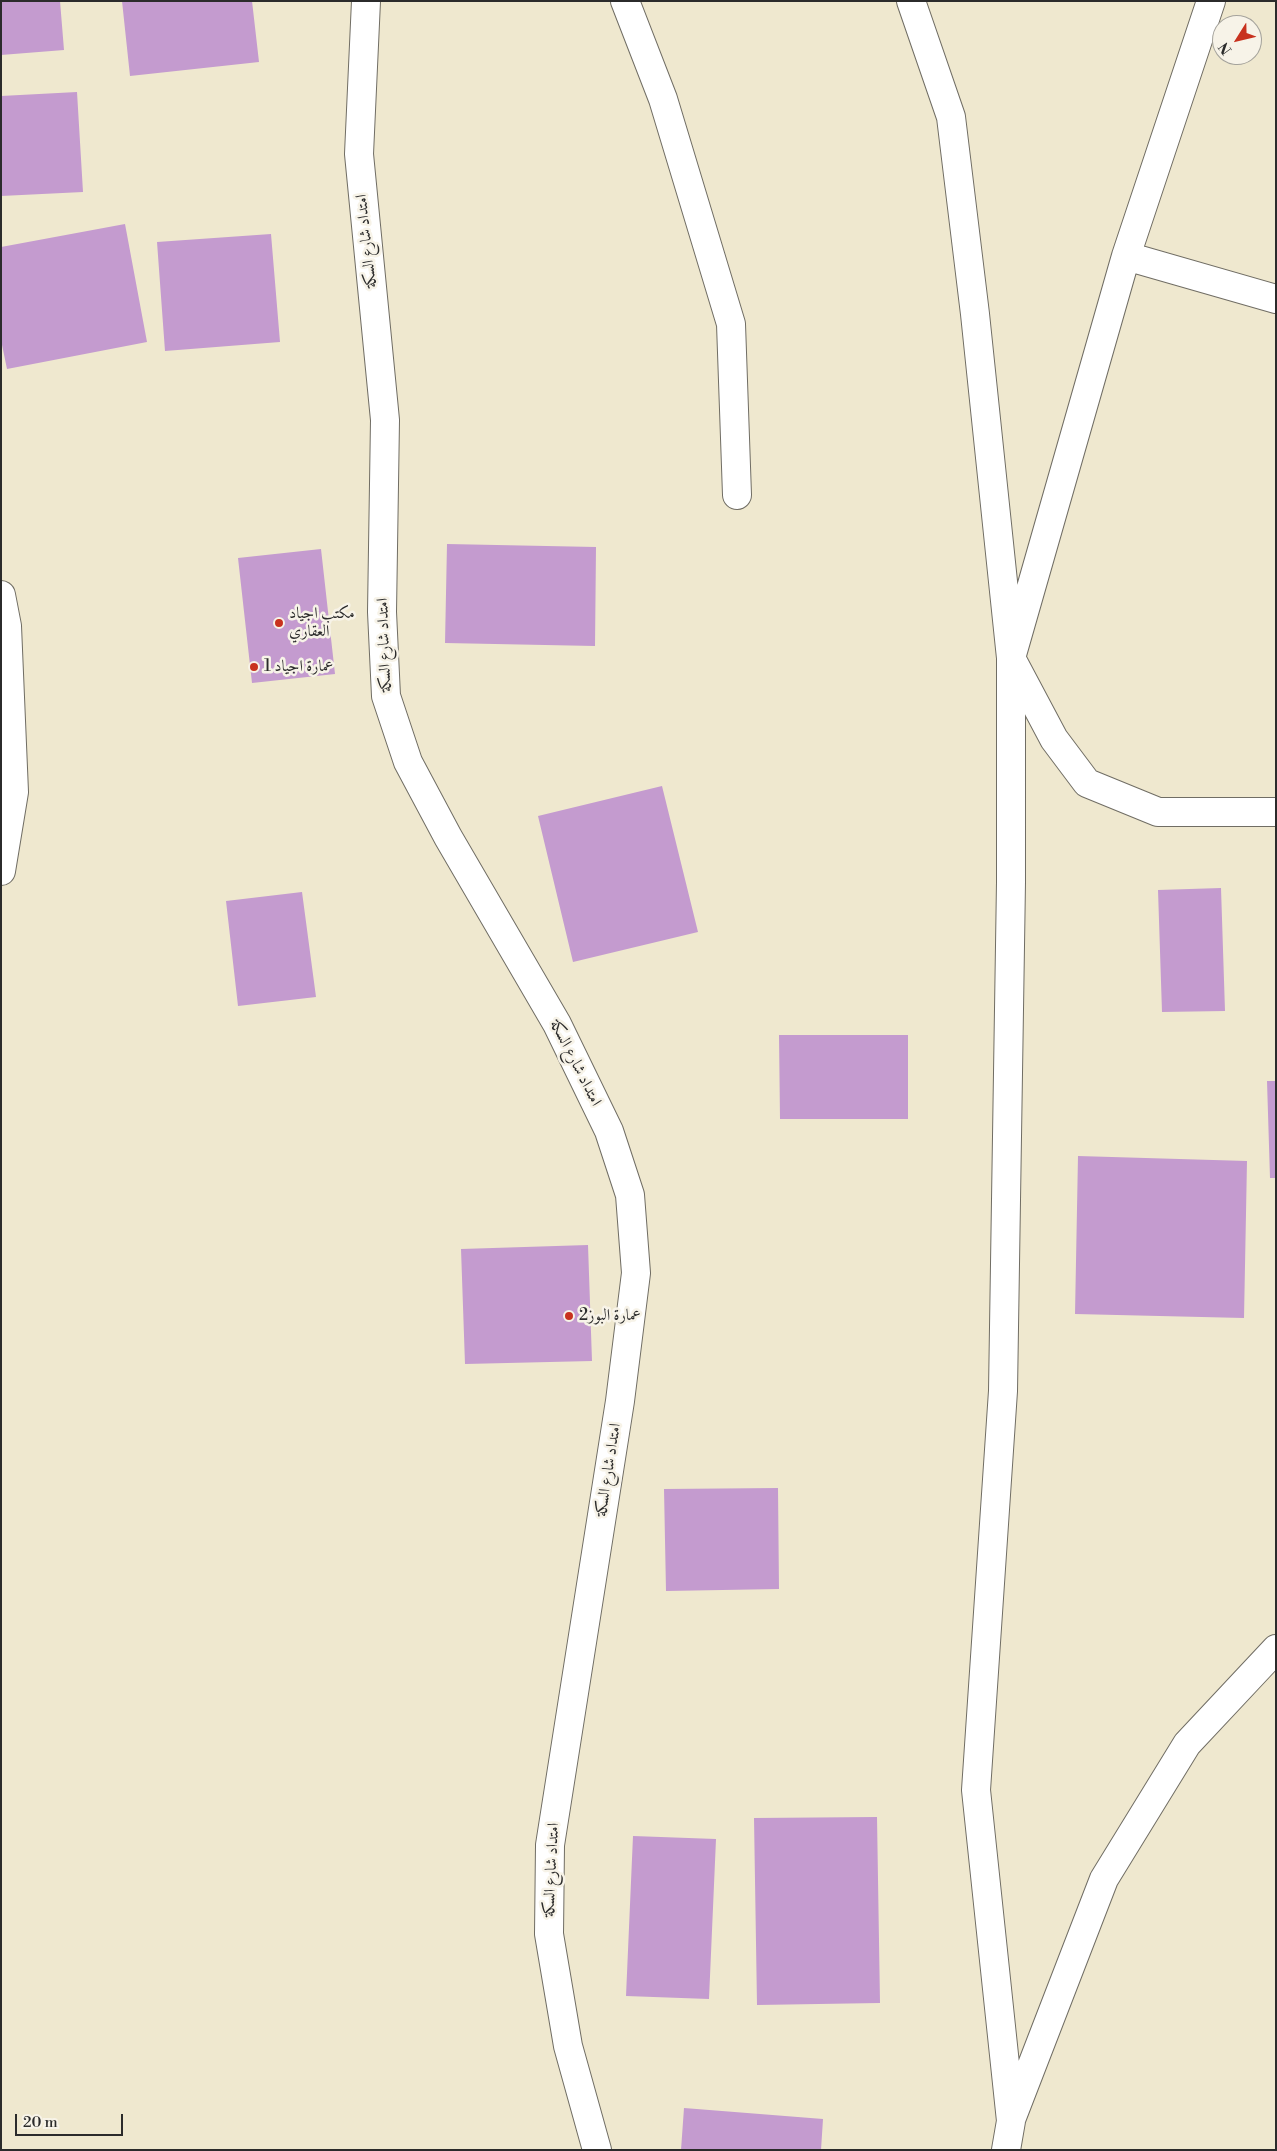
<!DOCTYPE html>
<html>
<head>
<meta charset="utf-8">
<style>
	body { margin:0 }
	#map { position:relative; width:1277px; height:2151px; overflow:hidden; background:#efe8cf; font-family:"Libre Bodoni",serif }
	canvas { display:block }
	.frame { position:absolute; inset:0; border:2px solid #2b2b2b; pointer-events:none }
	.north { position:absolute; left:1212px; top:15px; width:50px; height:50px; box-sizing:border-box; background:#f7f3e8; border:1px solid #a5a39c; border-radius:50%; rotate:234deg; font-size:14px; font-weight:700; line-height:20px; text-align:center; color:#2b2b2b }
	.north::after { content:''; display:block; margin:auto; width:18px; height:22px; background:#c8321e; clip-path:polygon(50% 0,100% 100%,50% 72%,0 100%) }
	.scale { position:absolute; left:15px; top:2114px; width:108px; height:22px; box-sizing:border-box; border:2px solid #2b2b2b; border-top:0; padding-left:6px; font-size:15px; line-height:18px; white-space:nowrap; color:#2b2b2b; -webkit-text-stroke:4px #f7f3e8; paint-order:stroke }
</style>
</head>
<body>
<div id="map">
<canvas width="1277" height="2151"></canvas>
<div class="frame"></div>
<div class="north">N</div>
<div class="scale">20 m</div>
</div>
<script>
const g = document.querySelector('canvas').getContext('2d');
g.lineJoin = 'round';
function paint(path, color) {
  g.fillStyle = color;
  g.fill(path, 'evenodd');
}
function toPath(rows) {
  const path = new Path2D();
  for (const r of rows) {
    path.moveTo(r[0], r[1]);
    for (let i = 2; i < r.length; i += 2) path.lineTo(r[i], r[i + 1]);
  }
  return path;
}
function stroke(path, color, width, dash) {
  g.strokeStyle = color;
  g.lineWidth = width;
  g.lineCap = dash ? 'butt' : 'round';
  g.setLineDash(dash || []);
  g.stroke(path);
}
function label(font, color, halo, rows, align = 'center') {
  g.font = font + ' "Libre Bodoni",Amiri,serif';
  g.lineWidth = 5;
  g.setLineDash([]);
  g.textBaseline = 'middle';
  g.strokeStyle = halo;
  g.fillStyle = color;
  for (const [text, x, y, turn = 0] of rows) {
    g.save();
    g.translate(x, y);
    g.rotate((+turn || 0) * Math.PI / 180);
    g.textAlign = isNaN(turn) ? turn : align;
    if (halo) g.strokeText(text, 0, 0);
    g.fillText(text, 0, 0);
    g.restore();
  }
}
paint(toPath([
	[1,1,60,1,64,50,1,55],
	[122,1,252,1,259,62,130,76],
	[77,92,83,192,1,196,1,96],
	[125,224,147,342,7,369,1,340,1,247],
	[271,234,280,342,165,351,157,242],
	[447,544,596,547,595,646,445,643],
	[321,549,335,674,252,683,238,558],
	[662,786,698,932,573,962,538,816],
	[1221,888,1225,1011,1162,1012,1158,890],
	[302,892,316,997,238,1006,226,901],
	[779,1035,908,1035,908,1119,780,1119],
	[1267,1081,1276,1081,1276,1178,1270,1178],
	[1078,1156,1247,1161,1244,1318,1075,1314],
	[588,1245,592,1361,465,1364,461,1249],
	[778,1488,779,1589,666,1591,664,1489],
	[877,1817,880,2003,757,2005,754,1818],
	[633,1836,716,1839,709,1999,626,1996],
	[684,2108,823,2119,821,2150,681,2150]
]), '#c49bcf');
const minor = toPath([
	[366,1,359,154,385,420,382,612,386,696,408,762,448,837,557,1024,609,1131,630,1195,636,1273,620,1401,550,1845,549,1934,568,2046,597,2150],
	[625,1,663,99,731,324,737,495],
	[911,1,951,117,975,314,1011,658,1054,739,1087,783,1158,812,1276,812],
	[1126,256,1276,299],
	[1,595,7,626,14,792,1,871],
	[1012,2117,1104,1879,1187,1744,1276,1649],
	[1006,2150,1011,2121,976,1790,1003,1391,1011,882,1011,658,1126,256,1211,1]
]);
stroke(minor, '#706d64', 30);
stroke(minor, '#fff', 28);
for (const [x, y, r, color] of [
	[279,623,5,"#c8321e"],
	[254,667,5,"#c8321e"],
	[569,1316,5,"#c8321e"]
]) {
  const dot = new Path2D();
  dot.arc(x, y, r, 0, 2 * Math.PI);
  g.fillStyle = color;
  g.fill(dot);
  stroke(dot, '#f7f3e8', 2);
}
label('16px', '#2b2b2b', '#f7f3e8', [
	["امتداد شارع السكة",367,241,-96],
	["امتداد شارع السكة",385,645,-92],
	["امتداد شارع السكة",575,1063,63],
	["امتداد شارع السكة",609,1470,-81],
	["امتداد شارع السكة",552,1870,-87]
]);
label('16px', '#2b2b2b', '#f7f3e8', [
	["مكتب اجياد",289,614],
	["العقاري",289,632],
	["عمارة اجياد 1",264,667],
	["عمارة البوز2",579,1316]
], 'left');
</script>
</body>
</html>
